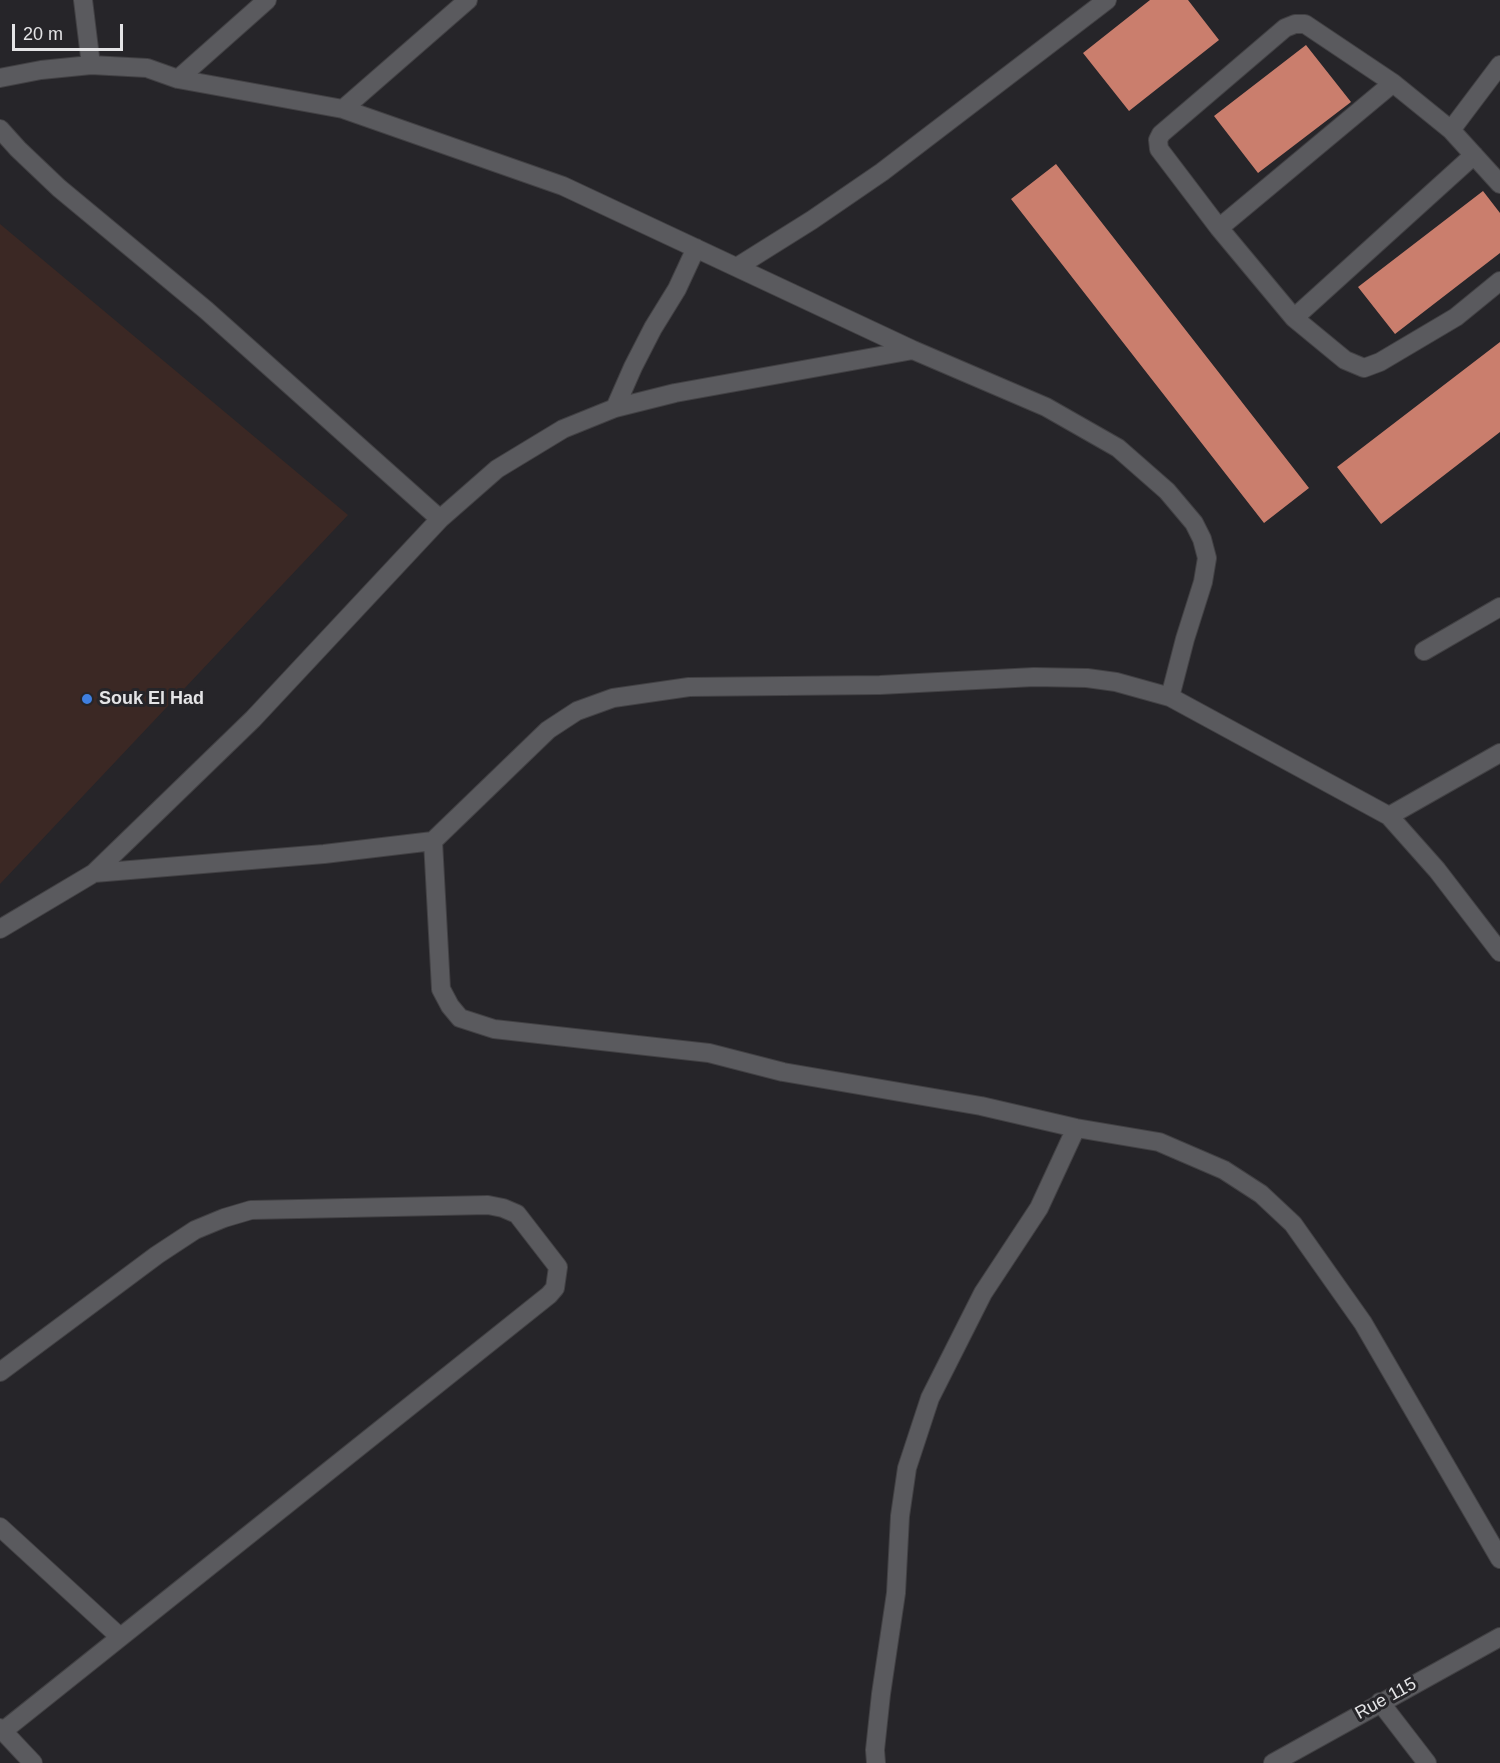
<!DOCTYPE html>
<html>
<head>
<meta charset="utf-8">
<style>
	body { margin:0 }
	#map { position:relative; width:1500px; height:1763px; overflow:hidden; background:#262529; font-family:Arial,sans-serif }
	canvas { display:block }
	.scale { position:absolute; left:12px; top:24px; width:111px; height:27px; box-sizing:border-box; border:3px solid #e4e4e6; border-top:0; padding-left:8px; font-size:18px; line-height:21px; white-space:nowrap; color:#e4e4e6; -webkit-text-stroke:4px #262529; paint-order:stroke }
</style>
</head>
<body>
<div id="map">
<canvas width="1500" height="1763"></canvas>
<div class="scale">20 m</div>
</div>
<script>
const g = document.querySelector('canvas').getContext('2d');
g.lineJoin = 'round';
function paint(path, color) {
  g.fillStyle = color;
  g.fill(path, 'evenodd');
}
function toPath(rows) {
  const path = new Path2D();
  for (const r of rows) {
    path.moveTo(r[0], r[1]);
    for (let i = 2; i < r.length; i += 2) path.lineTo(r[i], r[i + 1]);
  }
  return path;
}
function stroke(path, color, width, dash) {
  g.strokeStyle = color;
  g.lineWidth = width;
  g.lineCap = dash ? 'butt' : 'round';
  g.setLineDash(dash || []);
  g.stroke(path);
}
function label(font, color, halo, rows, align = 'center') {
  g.font = font + ' Arial,sans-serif';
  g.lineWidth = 6;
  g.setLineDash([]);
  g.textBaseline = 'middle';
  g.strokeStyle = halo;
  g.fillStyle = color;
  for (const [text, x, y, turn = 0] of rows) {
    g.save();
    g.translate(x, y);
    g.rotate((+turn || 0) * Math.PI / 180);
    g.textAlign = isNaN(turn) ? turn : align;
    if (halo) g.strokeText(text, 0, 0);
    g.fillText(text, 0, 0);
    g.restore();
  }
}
paint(toPath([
	[0,224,348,515,0,884]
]), '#3b2824');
paint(toPath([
	[1150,0,1188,0,1219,40,1129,111,1083,53],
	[1306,45,1351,102,1258,173,1214,116],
	[1056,164,1309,488,1264,523,1011,199],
	[1483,191,1500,213,1500,253,1395,334,1358,287],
	[1500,342,1500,432,1381,524,1337,467]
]), '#ca7e6d');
const minor = toPath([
	[83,0,91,65],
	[0,78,41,70,91,65,147,68,178,79,343,109,563,186,913,350,1046,407,1118,448,1167,491,1194,523,1202,539,1207,558,1203,582,1185,639,1170,697,1389,816,1437,870,1500,952],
	[178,79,267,0],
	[343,109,468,0],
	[0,129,18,149,59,188,206,310,440,519],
	[1451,130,1500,65],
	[1500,184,1451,130,1393,83,1305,24,1295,24,1285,28,1161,134,1158,140,1159,149,1219,228,1294,318,1345,360,1364,368,1380,362,1456,317,1500,281],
	[1219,228,1393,83],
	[737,267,812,220,882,172,1107,0],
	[1294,318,1474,155],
	[615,408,633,367,653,328,677,289,696,248],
	[1424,651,1500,607],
	[1389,816,1500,753],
	[433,841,441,989,450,1006,460,1018,494,1029,709,1053,783,1072,981,1106,1076,1128,1159,1142,1224,1170,1261,1194,1293,1224,1363,1323,1500,1559],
	[94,873,324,854,433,841,548,730,577,711,613,698,689,687,880,685,1034,677,1087,678,1116,682,1170,697],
	[0,929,94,873,253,719,440,519,497,469,563,429,615,408,675,393,913,350],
	[0,1372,157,1255,195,1230,224,1218,251,1210,488,1205,503,1208,517,1214,558,1267,555,1288,549,1295,3,1731],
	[0,1527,120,1637],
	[1380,1702,1427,1763],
	[0,1728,33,1763],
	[876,1763,875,1750,881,1694,896,1593,900,1516,907,1468,930,1398,983,1293,1039,1208,1076,1128],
	[1273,1763,1500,1637]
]);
stroke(minor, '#424144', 20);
stroke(minor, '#5a5a5e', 18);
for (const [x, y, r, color] of [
	[87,699,6,"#3f7fe0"]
]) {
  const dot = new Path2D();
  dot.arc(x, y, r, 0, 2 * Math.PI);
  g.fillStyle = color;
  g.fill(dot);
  stroke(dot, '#262529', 2);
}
label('bold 18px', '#e4e4e6', '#262529', [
	["Souk El Had",99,699]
], 'left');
label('18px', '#e4e4e6', '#262529', [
	["Rue 115",1386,1699,-29]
]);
</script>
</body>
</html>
